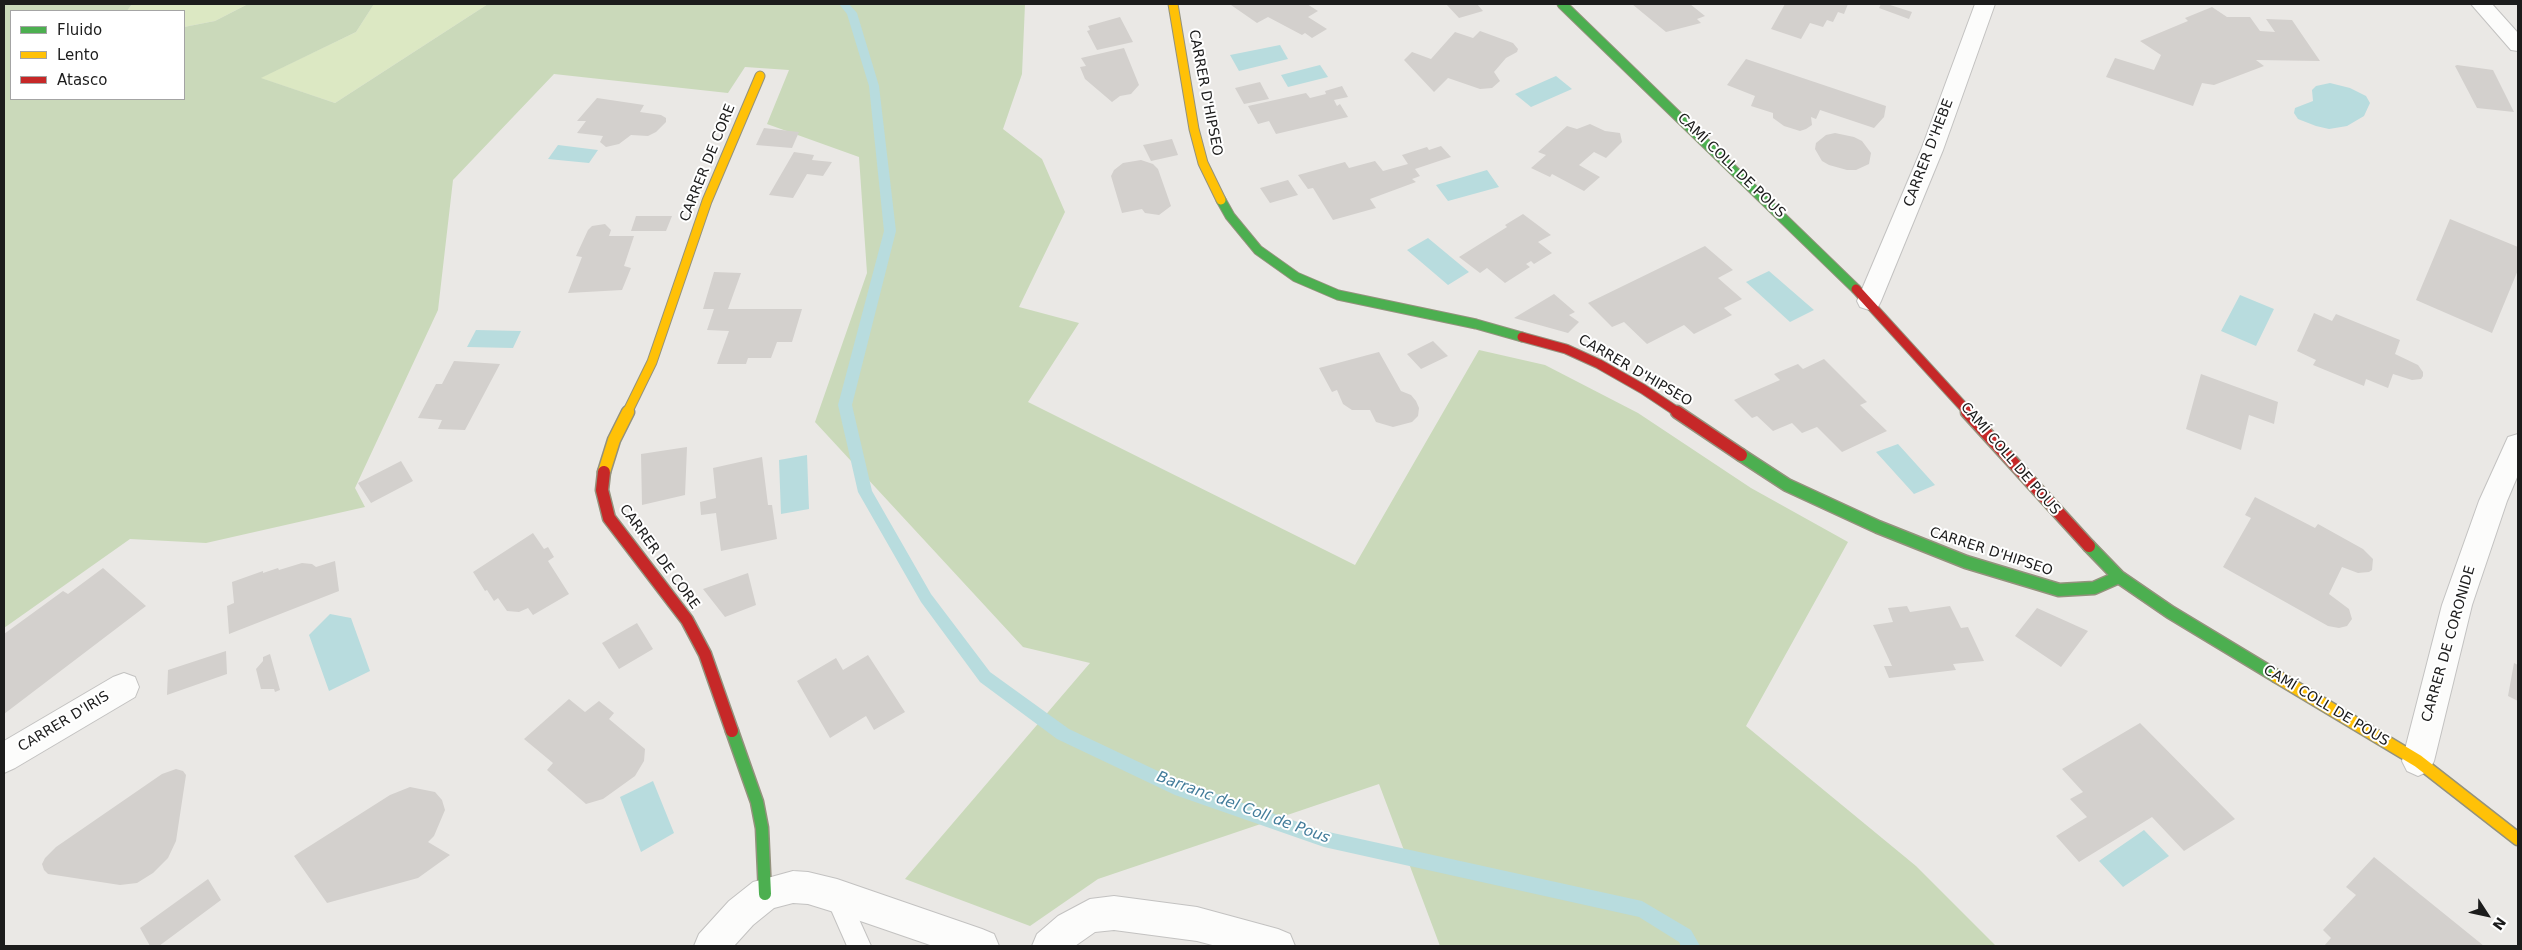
<!DOCTYPE html>
<html>
<head>
<meta charset="utf-8">
<style>
	body { margin:0 }
	#map { position:relative; width:2522px; height:950px; overflow:hidden; background:#eae8e5; font-family:"DejaVu Sans",sans-serif }
	canvas { display:block }
	.frame { position:absolute; inset:0; border:5px solid #1c1c1c; pointer-events:none }
	.legend { position:absolute; left:10px; top:10px; width:175px; height:90px; box-sizing:border-box; background:#fff; border:1px solid #a4a4a4; margin:0; padding:6px 9px; list-style:none; font-size:15px; color:#1c1c1c }
	.legend li { display:flex; align-items:center; gap:10px; height:25px }
	.legend b { width:25px; border:1px solid #a4a4a4 }
	.north { position:absolute; left:2462px; top:890px; width:50px; height:50px; -webkit-text-stroke:4px #fff; paint-order:stroke; rotate:125deg; font-size:14px; font-weight:700; line-height:20px; text-align:center; color:#1c1c1c }
	.north::after { content:''; display:block; margin:auto; width:18px; height:22px; background:#1c1c1c; clip-path:polygon(50% 0,100% 100%,50% 72%,0 100%) }
</style>
</head>
<body>
<div id="map">
<canvas width="2522" height="950"></canvas>
<div class="frame"></div>
<ul class="legend">
<li><b style="height:6px;background:#4caf50"></b>Fluido</li>
<li><b style="height:6px;background:#ffc107"></b>Lento</li>
<li><b style="height:6px;background:#c62828"></b>Atasco</li>
</ul>
<div class="north">N</div>
</div>
<script>
const g = document.querySelector('canvas').getContext('2d');
g.lineJoin = 'round';
function paint(path, color) {
  g.fillStyle = color;
  g.fill(path, 'evenodd');
}
function toPath(rows) {
  const path = new Path2D();
  for (const r of rows) {
    path.moveTo(r[0], r[1]);
    for (let i = 2; i < r.length; i += 2) path.lineTo(r[i], r[i + 1]);
  }
  return path;
}
function stroke(path, color, width, dash) {
  g.strokeStyle = color;
  g.lineWidth = width;
  g.lineCap = dash ? 'butt' : 'round';
  g.setLineDash(dash || []);
  g.stroke(path);
}
function label(font, color, halo, rows, align = 'center') {
  g.font = font + ' "DejaVu Sans",sans-serif';
  g.lineWidth = 4;
  g.setLineDash([]);
  g.textBaseline = 'middle';
  g.strokeStyle = halo;
  g.fillStyle = color;
  for (const [text, x, y, turn = 0] of rows) {
    g.save();
    g.translate(x, y);
    g.rotate((+turn || 0) * Math.PI / 180);
    g.textAlign = isNaN(turn) ? turn : align;
    if (halo) g.strokeText(text, 0, 0);
    g.fillText(text, 0, 0);
    g.restore();
  }
}
paint(toPath([
	[132,4,248,4,215,21,184,27,184,11,127,11],
	[374,4,488,4,335,103,260,78,356,32]
]), '#dce8c3');
paint(toPath([
	[4,4,132,4,127,11,11,11,11,99,184,99,184,27,215,21,248,4,374,4,356,32,261,78,335,103,488,4,1025,4,1022,74,1003,129,1042,159,1065,212,1019,307,1079,323,1028,402,1355,565,1479,350,1545,365,1638,413,1751,488,1848,542,1746,726,1916,866,1996,946,1440,946,1379,784,1098,879,1030,926,905,879,1090,663,1023,647,815,422,867,273,859,157,767,124,789,70,745,67,728,93,554,74,453,180,438,310,355,488,365,507,206,543,130,539,4,628]
]), '#cad9ba');
paint(toPath([
	[1280,45,1288,59,1239,71,1230,55],
	[1320,65,1328,77,1288,87,1281,75],
	[1556,76,1572,89,1531,107,1515,94],
	[2330,83,2350,88,2366,96,2370,103,2364,116,2347,126,2329,129,2316,126,2298,119,2294,113,2295,108,2313,101,2312,90,2316,86],
	[558,145,598,150,589,163,548,159],
	[1487,170,1499,187,1448,201,1436,185],
	[1428,238,1469,272,1448,285,1407,250],
	[1769,271,1814,310,1790,322,1746,282],
	[2240,295,2274,309,2256,346,2221,331],
	[476,330,521,331,513,348,467,347],
	[1898,444,1935,485,1914,494,1876,452],
	[807,455,809,509,781,514,779,460],
	[330,614,351,618,370,671,329,691,309,635],
	[653,781,674,833,641,852,620,797],
	[2144,830,2169,856,2123,887,2099,861]
]), '#b8dcde');
paint(toPath([
	[839,4,849,4,857,13,879,86,896,231,852,405,872,491,931,594,990,672,1069,729,1179,781,1324,831,1642,901,1691,930,1700,946,1681,946,1679,942,1639,917,1324,847,1175,795,1057,739,980,682,921,602,858,492,838,405,884,231,869,86,847,14,839,4]
]), '#b8dcde');
paint(toPath([
	[1233,4,1307,4,1318,11,1308,17,1327,29,1312,38,1305,33,1302,35,1268,17,1257,23,1231,5],
	[1446,4,1477,4,1483,11,1459,18],
	[1632,4,1690,4,1705,16,1697,19,1701,23,1666,32],
	[1785,4,1848,4,1844,14,1838,12,1833,22,1827,20,1823,27,1810,23,1801,39,1771,29],
	[1881,4,1887,4,1912,12,1909,19,1879,8],
	[2212,7,2227,17,2250,17,2260,31,2275,32,2266,19,2292,20,2320,61,2256,60,2264,66,2214,85,2202,83,2193,106,2106,77,2115,58,2154,70,2161,55,2140,41,2188,21,2185,18],
	[1120,17,1133,42,1097,50,1087,31,1090,30,1088,26],
	[1480,31,1513,43,1518,49,1517,52,1506,58,1494,72,1500,81,1492,88,1480,89,1448,78,1434,92,1404,60,1412,52,1431,59,1455,32,1473,38],
	[1124,48,1139,85,1131,94,1120,96,1112,102,1085,79,1080,67,1086,66,1081,58],
	[1746,59,1886,106,1884,117,1874,128,1820,110,1816,119,1811,117,1812,125,1806,129,1800,131,1784,126,1773,118,1773,113,1751,106,1755,96,1727,85],
	[2457,65,2493,70,2514,112,2477,108,2455,66],
	[1260,82,1269,99,1244,104,1235,88],
	[1342,86,1348,97,1334,100,1337,106,1340,104,1348,117,1276,134,1269,121,1258,124,1248,106,1306,93,1310,98,1326,94,1325,91],
	[597,98,644,105,640,112,661,115,666,118,666,122,656,132,648,136,631,135,619,144,606,147,600,142,603,136,577,133,586,121,577,121],
	[1590,124,1605,131,1620,133,1622,142,1606,158,1594,152,1579,165,1600,177,1584,191,1552,174,1550,177,1531,168,1546,155,1538,152,1567,126,1577,129],
	[764,128,799,132,792,148,756,145],
	[1835,133,1854,137,1862,141,1871,153,1869,164,1856,170,1847,170,1829,165,1822,161,1815,149,1816,143,1826,135],
	[1172,139,1178,155,1151,161,1143,145],
	[1441,146,1451,157,1415,169,1420,176,1412,179,1416,182,1370,199,1376,208,1333,220,1313,188,1308,189,1298,175,1345,162,1349,168,1375,161,1383,171,1408,164,1402,155,1427,147,1429,150],
	[794,152,814,155,812,160,832,162,823,176,807,174,793,198,769,195],
	[1141,160,1153,164,1158,169,1171,206,1159,215,1145,213,1142,209,1122,213,1111,176,1114,170,1123,163],
	[1288,180,1298,195,1270,203,1260,188],
	[1523,214,1551,235,1538,242,1552,253,1534,264,1531,261,1526,264,1530,267,1505,283,1487,268,1480,273,1459,257,1507,227,1505,225],
	[636,216,672,216,666,231,631,231],
	[2450,219,2518,247,2518,270,2492,333,2416,300],
	[605,224,611,230,609,236,634,236,624,266,631,268,622,290,568,293,582,257,576,256,588,230,592,226],
	[1705,246,1733,270,1718,278,1742,299,1724,308,1732,315,1694,334,1684,325,1647,344,1624,322,1612,327,1588,303],
	[714,272,741,273,728,309,802,309,792,342,777,342,771,358,748,358,746,364,717,364,729,331,707,330,714,309,703,309],
	[1554,294,1575,312,1569,315,1579,322,1568,333,1514,318],
	[2314,313,2332,321,2336,314,2400,340,2395,354,2418,365,2423,372,2423,376,2421,379,2412,380,2393,374,2388,388,2366,379,2364,386,2313,365,2316,360,2297,351],
	[1433,341,1448,356,1421,369,1407,354],
	[1379,352,1401,391,1411,395,1416,401,1419,408,1418,416,1412,422,1393,427,1376,422,1370,410,1352,410,1343,404,1337,390,1332,392,1319,368],
	[1824,359,1867,402,1860,405,1887,431,1842,452,1817,427,1802,433,1792,423,1773,431,1757,416,1752,418,1734,400,1780,380,1774,374,1798,364,1803,369],
	[454,361,500,364,465,430,438,429,442,420,418,418,436,384,442,384],
	[2201,374,2278,402,2274,424,2249,415,2241,450,2186,429],
	[687,447,685,495,642,505,641,454],
	[762,457,768,505,772,505,777,539,721,551,716,513,701,515,700,502,716,498,713,468],
	[401,461,413,481,371,503,358,483],
	[2255,497,2315,528,2318,524,2363,549,2373,559,2372,570,2369,572,2358,573,2342,567,2329,594,2349,609,2352,619,2347,626,2339,628,2328,626,2223,567,2251,518,2245,515],
	[533,533,544,549,548,547,554,557,548,561,569,594,533,615,528,608,519,612,507,611,498,598,494,601,487,590,485,591,473,572],
	[335,561,339,591,229,634,227,606,234,603,232,582,263,571,263,573,278,568,279,570,302,563,312,564,316,567],
	[103,568,146,606,4,714,4,634,63,591,68,594],
	[748,573,756,605,725,617,703,589],
	[1907,606,1910,612,1950,606,1961,628,1968,627,1984,661,1953,664,1956,670,1889,678,1884,666,1892,666,1873,625,1893,622,1888,608],
	[2037,608,2088,631,2061,667,2015,636],
	[637,623,653,649,619,669,602,643],
	[226,651,227,674,167,695,168,670],
	[270,654,280,690,275,692,274,689,261,689,256,669,263,661,263,657],
	[868,655,905,712,874,730,866,716,830,738,797,681,836,658,843,670],
	[2514,663,2518,665,2518,701,2508,696],
	[569,699,585,712,599,701,614,713,609,719,645,749,644,761,635,776,603,799,586,804,547,770,553,763,524,739],
	[2140,723,2235,819,2184,851,2152,817,2079,862,2056,836,2087,817,2070,799,2083,792,2062,769],
	[176,769,183,771,186,775,176,841,168,858,153,873,137,883,120,885,48,874,44,870,42,864,45,858,56,847,162,774],
	[410,787,435,792,442,800,445,810,434,836,428,842,450,855,418,878,327,903,294,856,390,795],
	[2374,857,2484,946,2324,946,2331,938,2323,930,2356,895,2346,887],
	[208,879,221,900,159,946,150,946,140,928]
]), '#d3d0cd');
const lane = toPath([
	[837,885,845,888,871,946,847,946,825,896,829,888,837,885]
]);
const street = toPath([
	[1975,4,1995,4,1943,150,1881,301,1878,307,1869,310,1860,307,1857,301,1921,150,1975,4],
	[2471,4,2492,4,2518,33,2518,51,2511,50,2471,4],
	[2518,434,2518,475,2507,501,2472,605,2434,761,2429,771,2418,776,2407,771,2402,761,2442,605,2479,501,2508,437,2518,434],
	[124,673,135,677,139,687,135,697,15,768,4,773,4,741,113,677,124,673],
	[793,871,808,872,837,879,982,929,994,934,999,946,933,946,837,913,808,904,793,903,774,908,753,925,734,946,694,946,699,934,729,901,753,882,793,871],
	[1114,896,1197,907,1278,929,1290,934,1295,946,1216,946,1197,941,1114,930,1095,932,1075,946,1032,946,1037,934,1058,916,1090,899,1114,896]
]);
const fastFar1 = toPath([
	[1562,4,1856,289],
	[1221,200,1230,216,1258,250,1296,277,1338,295,1476,324,1522,337]
]);
const fast = toPath([
	[1741,455,1787,485,1878,527,1966,562,2059,590,2094,588,2119,577],
	[2089,546,2119,577,2170,612,2276,676],
	[732,731,757,802,762,828,765,894]
]);
const slowFar1 = toPath([
	[1173,4,1194,129,1203,163,1221,200],
	[627,413,652,362,707,201,760,76]
]);
const slow = toPath([
	[604,472,614,440,628,412],
	[2276,676,2418,761,2518,839]
]);
const jamFar1 = toPath([
	[1856,289,1969,413],
	[1522,337,1566,349,1599,364,1643,389,1679,413]
]);
const jam = toPath([
	[1677,412,1741,455],
	[1967,412,2089,546],
	[604,472,602,490,609,518,687,620,705,654,732,731]
]);
stroke(lane, '#c3c2c1', 2);
stroke(street, '#c3c2c1', 2);
stroke(fastFar1, '#94927d', 11);
stroke(fast, '#94927d', 15);
stroke(slowFar1, '#94927d', 11);
stroke(slow, '#94927d', 15);
stroke(jamFar1, '#94927d', 11);
stroke(jam, '#94927d', 15);
paint(lane, '#fcfcfb');
paint(street, '#fcfcfb');
stroke(fastFar1, '#4caf50', 9);
stroke(fast, '#4caf50', 12);
stroke(slowFar1, '#ffc107', 9);
stroke(slow, '#ffc107', 12);
stroke(jamFar1, '#c62828', 9);
stroke(jam, '#c62828', 12);
label('14px', '#1c1c1c', '#fff', [
	["CARRER D'HIPSEO",1205,93,79],
	["CARRER D'HEBE",1929,153,-69],
	["CARRER DE CORE",708,163,-68],
	["CAMÍ COLL DE POUS",1731,166,44],
	["CARRER D'HIPSEO",1635,371,30],
	["CAMÍ COLL DE POUS",2010,459,49],
	["CARRER D'HIPSEO",1991,552,18],
	["CARRER DE CORE",659,557,54],
	["CARRER DE CORONIDE",2449,644,-74],
	["CAMÍ COLL DE POUS",2326,706,31],
	["CARRER D'IRIS",64,722,-31]
]);
label('italic 15px', '#447d9b', '#fff', [
	["Barranc del Coll de Pous",1243,808,20]
]);
</script>
</body>
</html>
